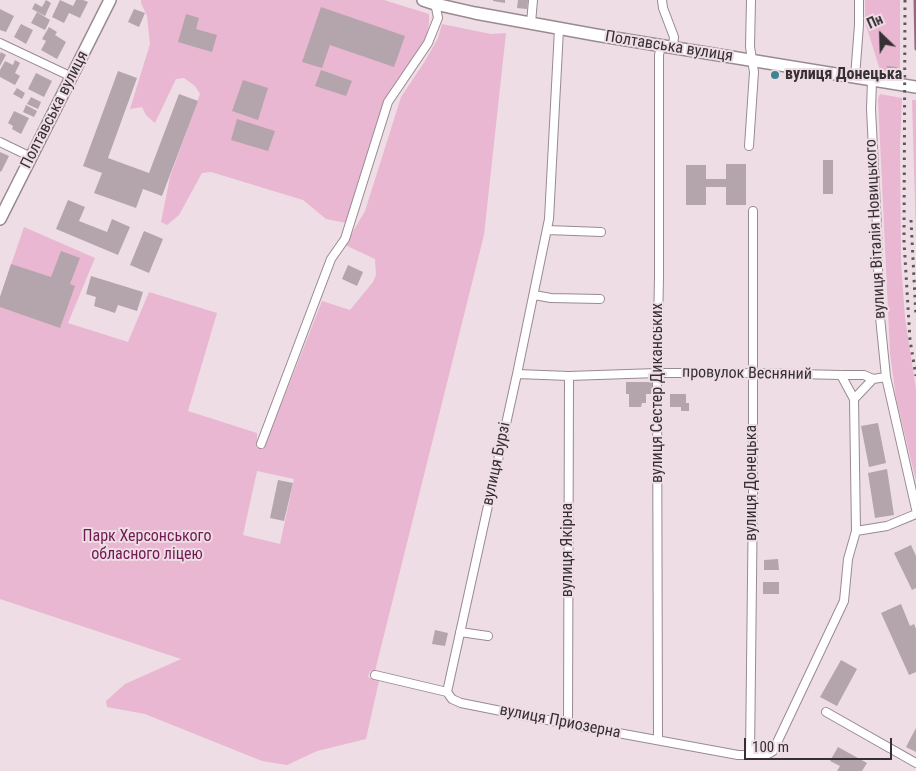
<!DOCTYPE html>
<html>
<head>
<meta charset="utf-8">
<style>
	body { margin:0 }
	#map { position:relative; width:916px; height:771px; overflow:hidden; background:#eedde5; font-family:"Roboto Condensed",sans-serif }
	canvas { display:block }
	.north { position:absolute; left:856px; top:10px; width:50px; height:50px; -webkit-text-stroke:4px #eedde5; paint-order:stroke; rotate:336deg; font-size:14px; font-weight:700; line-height:20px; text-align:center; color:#363033 }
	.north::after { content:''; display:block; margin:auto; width:18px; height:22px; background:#363033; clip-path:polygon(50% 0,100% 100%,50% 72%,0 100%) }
	.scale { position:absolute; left:744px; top:738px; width:148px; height:22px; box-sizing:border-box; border:2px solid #363033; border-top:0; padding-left:6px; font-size:15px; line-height:18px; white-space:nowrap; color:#363033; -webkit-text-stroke:4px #eedde5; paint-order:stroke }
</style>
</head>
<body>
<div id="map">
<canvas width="916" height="771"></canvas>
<div class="north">Пн</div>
<div class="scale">100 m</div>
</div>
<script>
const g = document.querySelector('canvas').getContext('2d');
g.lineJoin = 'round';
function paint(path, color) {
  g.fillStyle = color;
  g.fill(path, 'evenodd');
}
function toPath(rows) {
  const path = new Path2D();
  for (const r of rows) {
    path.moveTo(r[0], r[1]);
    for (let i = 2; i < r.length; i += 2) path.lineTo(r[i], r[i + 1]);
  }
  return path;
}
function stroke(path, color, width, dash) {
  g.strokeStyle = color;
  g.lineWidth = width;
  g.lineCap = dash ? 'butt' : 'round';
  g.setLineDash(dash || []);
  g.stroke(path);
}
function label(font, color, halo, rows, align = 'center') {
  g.font = font + ' "Roboto Condensed",sans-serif';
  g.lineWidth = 4;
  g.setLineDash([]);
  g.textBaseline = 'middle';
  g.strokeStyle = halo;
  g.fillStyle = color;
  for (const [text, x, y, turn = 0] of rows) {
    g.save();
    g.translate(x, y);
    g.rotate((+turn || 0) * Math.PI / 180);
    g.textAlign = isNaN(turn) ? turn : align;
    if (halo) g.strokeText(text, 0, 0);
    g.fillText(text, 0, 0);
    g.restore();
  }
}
paint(toPath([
	[141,0,384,0,429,14,429,24,424,45,394,87,375,129,346,223,326,219,303,200,211,172,202,173,179,215,167,225,161,222,170,177,200,94,195,86,184,78,176,79,155,123,146,115,142,107,130,109,150,44,147,16,141,3],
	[865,0,900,0,900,76,883,74,879,67,865,22],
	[442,24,491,34,506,33,484,235,375,671,370,671,368,677,379,681,366,739,317,751,287,765,262,761,145,714,107,707,106,701,125,684,181,659,0,599,0,297,24,227,95,258,68,323,128,342,149,292,217,313,188,411,257,433,257,448,265,446,322,301,350,310,373,282,376,275,375,259,345,245,365,211,401,97,425,61,438,38],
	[257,471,294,479,280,544,243,535],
	[880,94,902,98,900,145,901,261,905,318,916,389,916,481,896,398,890,353,878,99],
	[912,100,916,100,916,239,916,238]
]), '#e9b7d1');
stroke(toPath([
	[915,0,916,49]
]), '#986481', 3);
paint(toPath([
	[46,0,51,3,45,16,32,9,35,3,42,7],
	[60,0,73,6,76,0,83,0,88,2,80,18,69,13,64,23,52,17],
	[493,0,505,0,505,3,493,1],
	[518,0,528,0,527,9,517,8],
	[321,7,405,36,394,67,330,45,322,68,302,62],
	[0,9,14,16,6,32,0,30],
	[134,9,145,13,139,27,128,22],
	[37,12,50,20,45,30,31,23],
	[186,14,199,18,196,29,217,35,212,52,178,42],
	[21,24,33,30,26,44,14,37],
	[49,27,57,32,55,35,66,42,57,59,41,50,46,41,42,39],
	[1,52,6,55,0,66,0,54],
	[15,60,20,63,15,73,20,76,15,85,0,77,0,70,5,61,13,65],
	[887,66,897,67,896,74,886,73],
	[321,70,352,81,346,96,315,86],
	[118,71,137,78,108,158,149,173,179,94,198,101,162,196,143,189,136,208,94,193,102,173,83,166],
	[36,73,52,81,44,97,28,89],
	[243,80,268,88,258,120,232,111],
	[17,88,25,93,22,99,13,94],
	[31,97,41,102,38,109,27,104],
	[26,105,37,111,34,117,23,112],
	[14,111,29,118,21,134,12,129,13,126,8,123],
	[237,119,275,131,268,151,231,140],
	[0,152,9,156,1,172,0,171],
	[823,160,833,160,833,194,823,194],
	[726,164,746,164,746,205,726,205,726,187,706,187,706,205,686,205,686,165,706,165,706,179,726,179],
	[68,200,85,207,79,221,107,232,112,219,130,227,118,255,56,229],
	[144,231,163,239,149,273,130,265],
	[61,251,80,258,70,284,75,286,60,328,0,307,0,297,11,264,51,277],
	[348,265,363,272,357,286,342,279],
	[91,276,143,292,137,311,118,305,115,313,94,306,96,297,86,294],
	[626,382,652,382,652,394,646,394,646,403,642,403,641,407,629,407,629,394,626,394],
	[670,394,686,394,686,403,689,403,689,411,681,411,681,407,670,407],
	[878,423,886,463,869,467,861,426],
	[887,469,894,515,875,518,868,473],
	[278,480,293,483,284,521,270,518],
	[911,545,916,556,916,588,912,590,894,553],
	[778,559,779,570,764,570,764,560],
	[763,582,779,582,779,594,763,594],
	[901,604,910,626,914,624,916,629,916,672,909,675,881,613],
	[435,630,448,633,445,646,432,644],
	[841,660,857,669,837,706,820,697],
	[916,728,916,752,906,747],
	[838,747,867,763,862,771,837,771,840,766,830,761]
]), '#b4a4ac');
const minor = toPath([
	[662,0,663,8,674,37,673,48],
	[531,23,533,0],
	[0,43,72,77],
	[855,77,859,25,859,0],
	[872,81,871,109,877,227,879,307,886,377,916,509],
	[0,142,31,157],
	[749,146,754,72,750,47,751,0],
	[547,230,601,232],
	[534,295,551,298,600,299],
	[517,374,569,376,657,373,753,373,841,375,864,375,873,379,886,377],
	[841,375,854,399],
	[261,444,331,259,345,239,388,102,428,43,438,18,435,2],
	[856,531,887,526,916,514],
	[460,632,488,636],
	[375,675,447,692,452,699,461,703,531,717,738,755,766,755,770,753,773,751,844,601,848,559,856,531,854,399,873,379],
	[447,692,517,374,549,219,559,29],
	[826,712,916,763],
	[568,724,569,376],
	[658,740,657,373,659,277,659,55,661,46],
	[750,755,753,492,753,211]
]);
const secondary = toPath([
	[423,0,435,4,475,13,596,35,916,87],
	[0,219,110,0]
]);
stroke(minor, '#998a92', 10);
stroke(secondary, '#998a92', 14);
stroke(minor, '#fff', 8);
stroke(secondary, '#fff', 11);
stroke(toPath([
	[905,0,904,241,910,340,916,376],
	[911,220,916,317]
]), '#60575c', 3, [2.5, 5]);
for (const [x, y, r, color] of [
	[775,75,5,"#3f8491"]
]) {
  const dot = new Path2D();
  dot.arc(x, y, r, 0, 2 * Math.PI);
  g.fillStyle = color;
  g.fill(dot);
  stroke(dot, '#eedde5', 2);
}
label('16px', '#363033', '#eedde5', [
	["Полтавська вулиця",669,47,9],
	["Полтавська вулиця",55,110,-63],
	["вулиця Віталія Новицького",876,229,-93],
	["провулок Весняний",747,374,1],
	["вулиця Сестер Диканських",658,393,-90],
	["вулиця Бурзі",497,464,-78],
	["вулиця Донецька",752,483,-90],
	["вулиця Якірна",568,550,-90],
	["вулиця Приозерна",560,722,11]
]);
label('bold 16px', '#363033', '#eedde5', [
	["вулиця Донецька",785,75]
], 'left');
label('16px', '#711a52', '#eedde5', [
	["Парк Херсонського",147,537],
	["обласного ліцею",147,555]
]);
</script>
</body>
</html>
